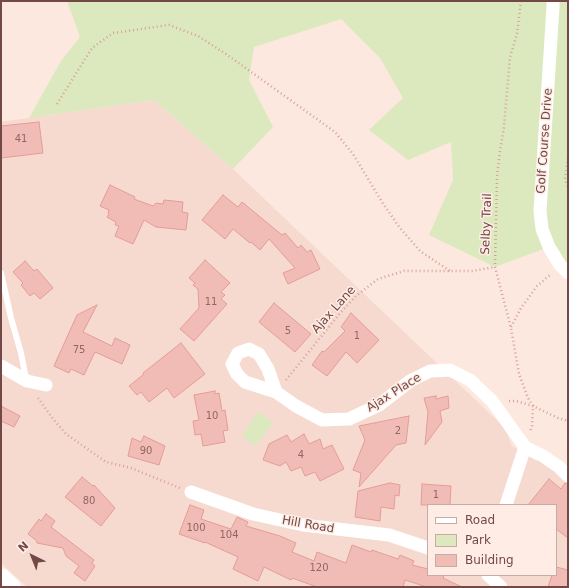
<!DOCTYPE html>
<html>
<head>
<meta charset="utf-8">
<style>
	body { margin:0 }
	#map { position:relative; width:569px; height:588px; overflow:hidden; background:#fce8de; font-family:"DejaVu Sans",sans-serif }
	canvas { display:block }
	.frame { position:absolute; inset:0; border:2px solid #724947; pointer-events:none }
	.legend { position:absolute; left:427px; top:504px; width:130px; height:72px; box-sizing:border-box; background:#ffede5; border:1px solid #c7aba6; margin:0; padding:5px 7px; list-style:none; font-size:12px; color:#724947 }
	.legend li { display:flex; align-items:center; gap:8px; height:20px }
	.legend b { width:20px; border:1px solid #c7aba6 }
	.north { position:absolute; left:12px; top:536px; width:40px; height:40px; -webkit-text-stroke:3px #ffede5; paint-order:stroke; rotate:317deg; font-size:11px; font-weight:700; line-height:16px; text-align:center; color:#724947 }
	.north::after { content:''; display:block; margin:auto; width:14px; height:18px; background:#724947; clip-path:polygon(50% 0,100% 100%,50% 72%,0 100%) }
</style>
</head>
<body>
<div id="map">
<canvas width="569" height="588"></canvas>
<div class="frame"></div>
<ul class="legend">
<li><b style="height:5px;background:#fff"></b>Road</li>
<li><b style="height:11px;background:#dce9be"></b>Park</li>
<li><b style="height:11px;background:#f2bcb6"></b>Building</li>
</ul>
<div class="north">N</div>
</div>
<script>
const g = document.querySelector('canvas').getContext('2d');
g.lineJoin = 'round';
function paint(path, color) {
  g.fillStyle = color;
  g.fill(path, 'evenodd');
}
function toPath(rows) {
  const path = new Path2D();
  for (const r of rows) {
    path.moveTo(r[0], r[1]);
    for (let i = 2; i < r.length; i += 2) path.lineTo(r[i], r[i + 1]);
  }
  return path;
}
function stroke(path, color, width, dash) {
  g.strokeStyle = color;
  g.lineWidth = width;
  g.lineCap = dash ? 'butt' : 'round';
  g.setLineDash(dash || []);
  g.stroke(path);
}
function label(font, color, halo, rows, align = 'center') {
  g.font = font + ' "DejaVu Sans",sans-serif';
  g.lineWidth = 3;
  g.setLineDash([]);
  g.textBaseline = 'middle';
  g.strokeStyle = halo;
  g.fillStyle = color;
  for (const [text, x, y, turn = 0] of rows) {
    g.save();
    g.translate(x, y);
    g.rotate((+turn || 0) * Math.PI / 180);
    g.textAlign = isNaN(turn) ? turn : align;
    if (halo) g.strokeText(text, 0, 0);
    g.fillText(text, 0, 0);
    g.restore();
  }
}
paint(toPath([
	[154,100,233,169,504,427,512,446,535,460,546,463,568,484,568,587,27,587,1,563,1,122],
	[428,505,556,505,556,575,428,575]
]), '#f6dad0');
paint(toPath([
	[67,1,568,1,568,273,549,247,495,267,429,235,453,180,451,142,408,160,369,130,403,98,380,58,341,19,254,47,249,80,273,127,233,169,154,100,29,118,61,61,80,37],
	[258,412,273,422,256,446,242,436]
]), '#dce9be');
const building = toPath([
	[39,122,43,153,1,158,1,126,39,122],
	[110,185,135,197,134,199,153,206,156,203,163,204,164,200,183,202,182,212,188,213,186,230,156,227,144,220,133,244,115,236,119,226,115,225,116,222,107,217,109,214,108,213,109,210,100,206,110,185],
	[223,195,238,207,242,202,282,235,285,233,298,248,301,245,307,252,311,250,320,269,288,284,283,273,295,268,269,239,260,250,251,242,250,243,233,229,225,239,202,220,223,195],
	[205,260,230,283,221,292,225,295,221,299,227,304,194,341,180,329,199,308,198,289,193,285,195,283,189,278,205,260],
	[25,261,34,271,37,269,53,288,40,299,34,293,30,296,21,285,23,283,13,272,25,261],
	[274,303,311,334,295,352,259,322,274,303],
	[97,305,83,332,112,346,115,338,130,345,122,364,95,352,84,375,71,369,69,373,54,366,77,315,97,305],
	[351,313,379,340,357,363,346,352,327,376,312,365,322,351,324,352,345,331,341,327,351,313],
	[181,343,205,374,174,398,167,388,149,402,141,392,137,395,129,386,144,374,143,373,181,343],
	[215,391,215,394,219,393,222,411,225,410,228,430,223,431,225,442,203,446,201,434,195,435,193,421,199,420,194,395,215,391],
	[436,396,436,399,448,396,449,408,440,411,442,422,425,445,428,412,424,398,436,396],
	[1,406,20,416,14,427,1,421,1,406],
	[409,416,406,443,396,445,359,487,361,473,353,470,365,440,359,426,409,416],
	[304,434,309,444,320,439,323,449,332,445,344,469,320,481,315,472,305,476,301,467,291,471,286,462,280,466,263,460,269,444,287,435,291,442,304,434],
	[144,436,165,446,159,465,128,456,132,438,141,442,144,436],
	[82,477,93,486,94,485,115,508,101,526,65,497,82,477],
	[549,479,561,489,565,483,568,484,568,538,556,529,556,505,528,505,549,479],
	[390,483,400,485,399,496,395,495,394,509,381,507,380,521,355,517,358,491,390,483],
	[422,484,451,486,450,505,421,505,422,484],
	[190,505,204,510,201,519,231,529,237,517,248,522,246,526,280,536,296,543,292,552,314,561,317,552,346,563,352,545,371,552,372,550,398,559,400,555,414,561,412,565,428,569,428,575,444,575,443,578,462,587,427,587,405,580,403,587,317,587,292,578,291,580,264,567,258,581,233,569,238,557,205,542,205,543,179,534,190,505],
	[46,514,55,521,51,527,94,560,92,563,95,566,85,581,74,573,79,566,66,556,63,548,37,543,37,541,28,534,39,519,41,521,46,514],
	[556,567,568,570,568,587,548,587,552,575,556,575,556,567]
]);
paint(building, '#f2bcb6');
stroke(building, '#e49d96', 1);
stroke(toPath([
	[521,1,517,34,510,57,504,127,500,151,497,176,495,267,511,328,519,374,528,398,533,406,558,418,568,421],
	[57,104,92,48,113,33,169,25,198,36,226,54,335,132,353,154,382,202,400,228,420,251,450,271],
	[568,158,565,179,568,187],
	[511,327,521,308,537,286,551,274],
	[286,380,341,312,356,296,378,279,404,271,472,271,495,267],
	[38,398,53,419,66,434,106,462,131,468,180,488],
	[509,401,516,401,533,406,532,426,530,432]
]), '#d6a09a', 2.5, [1, 3]);
stroke(toPath([
	[1,273,11,318,21,353,26,379]
]), '#fff', 6);
stroke(toPath([
	[553,1,553,7,540,211,542,229,549,247,560,265,568,273],
	[1,366,27,381,46,385],
	[276,392,268,369,259,354,249,349,238,353,232,364,237,374,245,382,276,392,296,406,322,420,349,419,379,405,410,381,430,371,450,370,470,380,492,401,525,447,506,505],
	[525,447,543,456,559,467,568,476],
	[191,492,253,514,303,525,389,535,428,548],
	[488,575,501,587]
]), '#fff', 13);
stroke(toPath([
	[1,577,12,587]
]), '#fff', 18);
label('10px', '#926663', null, [
	["41",21,139],
	["11",211,302],
	["5",288,331],
	["1",357,336],
	["75",79,350],
	["10",212,416],
	["2",398,431],
	["90",146,451],
	["4",301,455],
	["1",436,495],
	["80",89,501],
	["100",196,528],
	["104",229,535],
	["120",319,568]
]);
label('12px', '#724947', '#ffede5', [
	["Golf Course Drive",545,141,-86],
	["Selby Trail",487,224,-88],
	["Ajax Lane",334,310,-48],
	["Ajax Place",394,393,-32],
	["Hill Road",308,525,10]
]);
</script>
</body>
</html>
